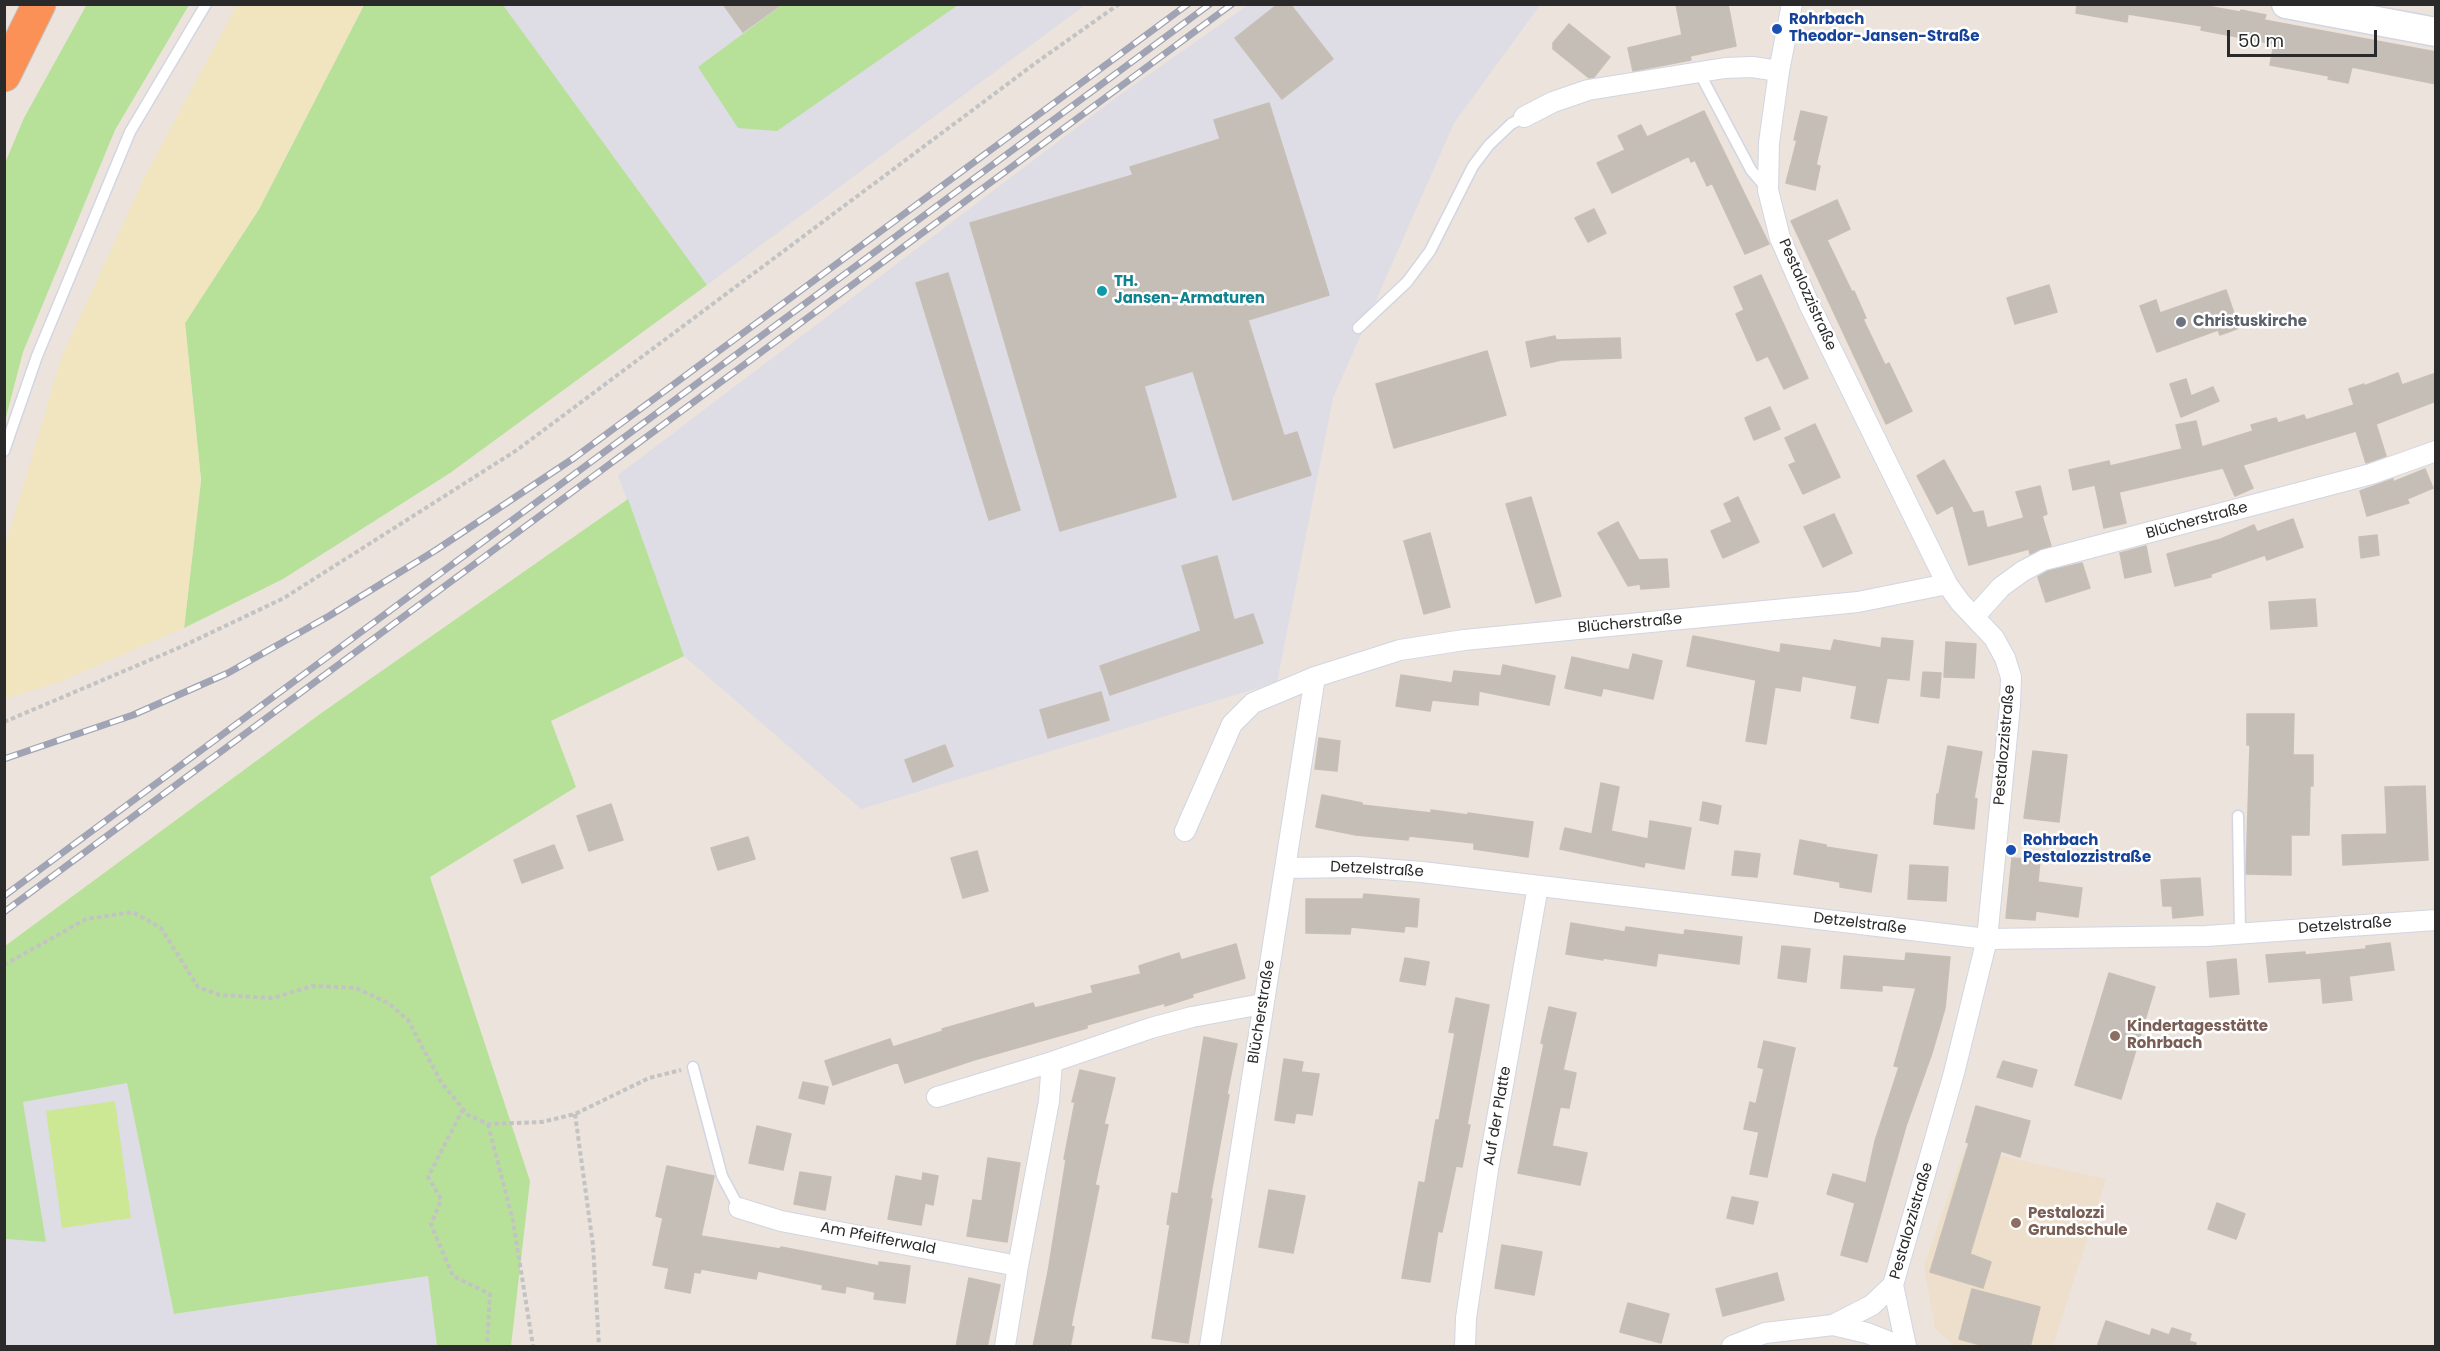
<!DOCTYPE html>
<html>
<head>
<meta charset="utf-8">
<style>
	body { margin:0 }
	#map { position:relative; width:2440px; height:1351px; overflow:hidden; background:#ebe3dc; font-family:Poppins,sans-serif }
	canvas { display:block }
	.frame { position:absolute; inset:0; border:6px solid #2a2a2a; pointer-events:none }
	.scale { position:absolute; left:2227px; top:30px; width:150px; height:27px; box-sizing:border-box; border:3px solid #2a2a2a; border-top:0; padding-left:8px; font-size:18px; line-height:21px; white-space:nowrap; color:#2a2a2a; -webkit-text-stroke:4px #fff; paint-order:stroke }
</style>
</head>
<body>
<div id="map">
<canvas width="2440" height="1351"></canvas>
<div class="frame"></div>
<div class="scale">50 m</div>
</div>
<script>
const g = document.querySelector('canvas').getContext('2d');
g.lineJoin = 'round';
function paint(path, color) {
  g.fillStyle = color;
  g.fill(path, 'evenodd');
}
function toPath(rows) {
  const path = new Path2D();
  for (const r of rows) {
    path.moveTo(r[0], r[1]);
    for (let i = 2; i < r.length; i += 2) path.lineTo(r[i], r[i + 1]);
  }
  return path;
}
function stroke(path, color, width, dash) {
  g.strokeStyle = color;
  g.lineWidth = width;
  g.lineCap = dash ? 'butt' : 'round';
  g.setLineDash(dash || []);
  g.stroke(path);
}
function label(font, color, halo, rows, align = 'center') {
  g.font = font + ' Poppins,sans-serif';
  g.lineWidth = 5;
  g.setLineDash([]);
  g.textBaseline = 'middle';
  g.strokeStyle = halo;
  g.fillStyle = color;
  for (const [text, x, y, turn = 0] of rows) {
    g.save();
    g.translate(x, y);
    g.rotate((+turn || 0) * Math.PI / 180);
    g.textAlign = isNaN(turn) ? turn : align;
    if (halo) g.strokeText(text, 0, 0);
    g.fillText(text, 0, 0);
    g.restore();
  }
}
paint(toPath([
	[503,5,1085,5,707,285],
	[1248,5,1540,5,1454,123,1333,398,1277,682,861,809,684,656,618,475,1117,97],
	[127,1083,174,1314,428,1276,437,1346,5,1346,4,1239,46,1242,23,1102]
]), '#dedce4');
paint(toPath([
	[1965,1148,2106,1179,2053,1346,1956,1346,1935,1329,1924,1266]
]), '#eddfcb');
paint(toPath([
	[87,4,189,5,115,130,23,352,5,421,5,163,24,118],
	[364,5,503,5,707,285,450,473,283,579,184,628,201,480,185,323,259,209],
	[782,5,958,5,777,131,738,128,698,67],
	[628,499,684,656,551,721,576,787,430,877,530,1181,511,1346,437,1346,428,1276,174,1314,127,1083,23,1102,46,1242,5,1239,5,946,320,714]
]), '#b7e199');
paint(toPath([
	[237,5,364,5,259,209,185,323,201,480,184,628,59,682,5,699,5,547,62,356,146,174]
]), '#f0e5bf');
paint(toPath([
	[115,1101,131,1218,62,1228,46,1111]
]), '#cce895');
const building = toPath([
	[723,4,782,4,743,32,723,4],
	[1278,4,1290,4,1333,59,1282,99,1235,38,1278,4],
	[1676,4,1728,4,1736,46,1690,56,1691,60,1633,71,1628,48,1682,35,1676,4],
	[2077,4,2195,4,2240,12,2241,10,2266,15,2264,20,2436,52,2436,84,2352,67,2348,83,2328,79,2329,76,2270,65,2274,44,2201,30,2202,26,2128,14,2127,22,2076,13,2077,4],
	[1569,24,1610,57,1594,77,1589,78,1553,49,1553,43,1569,24],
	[1269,103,1329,295,1248,320,1284,436,1297,432,1311,475,1233,500,1193,371,1144,386,1176,497,1060,531,970,223,1133,175,1130,167,1220,139,1214,120,1269,103],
	[1704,111,1769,244,1745,254,1712,183,1707,186,1695,160,1691,162,1689,156,1612,193,1597,163,1625,150,1618,136,1641,125,1647,137,1704,111],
	[1801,111,1827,117,1816,165,1820,166,1815,190,1786,183,1797,140,1794,140,1801,111],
	[1837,200,1850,229,1827,240,1852,292,1854,291,1866,318,1863,319,1885,365,1889,363,1912,411,1886,424,1791,221,1837,200],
	[1594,209,1606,233,1588,242,1575,218,1594,209],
	[948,273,1020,510,989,520,916,283,948,273],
	[1761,275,1808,378,1784,389,1768,356,1757,361,1736,314,1744,310,1734,287,1761,275],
	[2049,285,2057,312,2015,324,2007,298,2049,285],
	[2226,290,2239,328,2220,335,2218,330,2157,352,2140,306,2156,300,2160,313,2226,290],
	[1555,336,1556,340,1620,338,1621,358,1561,360,1531,367,1526,342,1555,336],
	[1487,351,1506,415,1394,448,1376,384,1487,351],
	[2398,373,2402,385,2436,373,2436,401,2376,424,2386,456,2366,463,2356,431,2243,465,2253,488,2235,496,2223,468,2119,492,2126,523,2104,528,2095,485,2073,490,2069,470,2109,461,2110,466,2182,449,2176,425,2196,421,2202,447,2253,431,2251,425,2276,418,2278,423,2304,415,2306,420,2354,405,2349,389,2364,384,2364,386,2398,373],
	[2186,379,2191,396,2213,387,2219,401,2181,417,2170,384,2186,379],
	[1770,407,1780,429,1754,440,1745,418,1770,407],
	[1815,424,1840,477,1803,494,1789,465,1796,462,1785,438,1815,424],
	[1944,460,1973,513,1983,511,1987,528,2024,518,2016,492,2040,486,2047,514,2042,516,2051,546,2030,554,2029,549,1969,565,1953,505,1937,514,1917,476,1944,460],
	[2425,469,2433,488,2407,499,2409,503,2367,516,2360,491,2393,479,2393,482,2425,469],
	[1531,497,1561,596,1536,603,1506,504,1531,497],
	[1738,497,1759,542,1723,558,1711,531,1732,522,1724,504,1738,497],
	[1834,514,1852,553,1823,567,1804,527,1834,514],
	[2293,519,2303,547,2267,560,2265,555,2211,574,2211,577,2175,586,2167,554,2221,539,2254,525,2257,532,2293,519],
	[1618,522,1639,560,1667,559,1669,587,1641,589,1640,584,1628,586,1598,533,1618,522],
	[1430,533,1450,607,1424,614,1404,541,1430,533],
	[2377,535,2379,555,2361,558,2359,537,2377,535],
	[2146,546,2151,572,2125,578,2120,553,2146,546],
	[1217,556,1234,620,1253,614,1263,643,1110,695,1100,666,1201,631,1182,566,1217,556],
	[2082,563,2090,588,2046,602,2038,577,2048,571,2082,563],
	[2315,599,2317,626,2271,629,2269,602,2315,599],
	[1693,636,1780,653,1781,644,1831,651,1834,640,1881,648,1882,638,1913,641,1909,680,1887,678,1878,723,1851,718,1857,686,1802,676,1800,691,1775,687,1766,744,1746,741,1756,680,1687,666,1693,636],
	[1946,642,1976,644,1974,678,1944,677,1946,642],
	[1633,654,1662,661,1653,699,1603,688,1601,696,1565,688,1572,657,1629,670,1633,654],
	[1503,665,1555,676,1549,705,1479,691,1478,705,1432,700,1430,711,1396,706,1401,675,1452,683,1454,671,1501,676,1503,665],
	[1923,672,1941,673,1939,698,1921,696,1923,672],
	[1101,692,1109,720,1048,738,1040,710,1101,692],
	[2247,714,2294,714,2293,755,2313,755,2313,786,2310,786,2309,835,2291,835,2291,875,2246,874,2250,745,2247,745,2247,714],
	[1319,738,1340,741,1337,771,1315,769,1319,738],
	[945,745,953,766,913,782,905,760,945,745],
	[1948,746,1982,752,1974,798,1977,799,1974,829,1934,824,1937,794,1939,794,1948,746],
	[2033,751,2067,755,2059,822,2024,818,2033,751],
	[1601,783,1619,787,1611,831,1648,839,1650,821,1691,828,1684,869,1645,862,1644,867,1560,849,1565,828,1592,834,1601,783],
	[2425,786,2428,860,2343,865,2342,835,2387,834,2385,787,2425,786],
	[1322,795,1362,803,1362,805,1431,813,1431,810,1468,815,1468,813,1533,822,1528,857,1474,849,1474,843,1409,836,1408,840,1356,835,1316,827,1322,795],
	[1703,802,1721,806,1718,824,1700,820,1703,802],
	[611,804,623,840,589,851,577,816,611,804],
	[748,837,755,859,718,870,711,848,748,837],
	[1800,840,1826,845,1826,847,1877,855,1871,892,1840,887,1840,882,1794,874,1800,840],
	[554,845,563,868,522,883,514,860,554,845],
	[977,851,988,891,963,898,951,858,977,851],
	[1735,851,1760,854,1757,877,1732,875,1735,851],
	[2012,858,2040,860,2038,882,2082,888,2078,917,2036,911,2035,920,2006,918,2012,858],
	[1910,865,1948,867,1946,901,1908,899,1910,865],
	[2200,878,2203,915,2173,918,2172,906,2163,906,2161,880,2200,878],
	[1364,894,1419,899,1417,927,1405,926,1404,932,1351,927,1350,934,1306,933,1306,899,1363,899,1364,894],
	[1571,923,1625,932,1626,927,1684,935,1685,930,1742,937,1739,964,1658,953,1656,966,1603,958,1603,960,1566,954,1571,923],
	[2390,943,2394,970,2349,976,2352,1000,2323,1003,2321,978,2269,982,2266,955,2305,952,2305,955,2366,949,2366,946,2390,943],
	[1236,944,1245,978,1192,994,1193,997,1165,1006,1165,1003,1087,1025,1087,1028,974,1060,905,1083,898,1062,833,1085,825,1061,890,1039,893,1047,943,1031,942,1029,1033,1003,1035,1008,1093,993,1091,986,1141,974,1139,966,1179,953,1181,960,1236,944],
	[1782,946,1810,949,1806,982,1778,978,1782,946],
	[1906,953,1950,957,1945,1008,1932,1053,1906,1126,1867,1262,1841,1255,1855,1203,1827,1194,1833,1174,1866,1183,1875,1141,1899,1067,1894,1066,1916,988,1882,985,1882,991,1841,988,1844,956,1905,961,1906,953],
	[1405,958,1429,962,1425,985,1400,981,1405,958],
	[2236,959,2239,994,2210,997,2207,962,2236,959],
	[2109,973,2155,987,2121,1099,2075,1085,2109,973],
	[1456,998,1489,1005,1467,1125,1470,1125,1462,1167,1456,1166,1442,1232,1438,1231,1430,1282,1402,1278,1419,1182,1425,1183,1436,1120,1439,1120,1455,1033,1449,1032,1456,998],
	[1549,1007,1576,1013,1563,1070,1576,1073,1569,1108,1560,1107,1552,1146,1587,1153,1580,1185,1518,1173,1544,1044,1541,1043,1549,1007],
	[1204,1037,1237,1044,1227,1094,1229,1095,1210,1199,1212,1199,1188,1343,1152,1338,1170,1225,1167,1224,1172,1193,1178,1194,1204,1037],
	[1764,1041,1795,1048,1767,1177,1750,1174,1759,1132,1744,1129,1750,1102,1756,1104,1764,1069,1758,1067,1764,1041],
	[1284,1059,1303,1062,1301,1072,1319,1074,1312,1115,1296,1113,1294,1123,1275,1120,1284,1059],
	[2003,1061,2037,1070,2032,1087,1997,1077,2003,1061],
	[1080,1070,1115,1078,1104,1124,1108,1125,1095,1185,1099,1186,1071,1326,1074,1327,1070,1347,1033,1347,1048,1272,1066,1160,1064,1159,1075,1102,1072,1102,1080,1070],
	[803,1082,828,1087,824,1104,799,1098,803,1082],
	[1976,1106,2030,1121,2020,1157,2001,1151,1970,1254,1991,1262,1983,1288,1930,1272,1969,1143,1966,1142,1976,1106],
	[757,1126,791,1134,783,1170,749,1163,757,1126],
	[988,1158,1020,1163,1007,1242,967,1236,973,1200,982,1201,988,1158],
	[667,1166,714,1176,701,1236,780,1249,781,1247,879,1266,879,1262,910,1266,905,1303,874,1299,875,1292,846,1286,845,1293,822,1289,823,1285,758,1271,756,1279,701,1269,700,1273,694,1272,690,1293,665,1288,669,1268,653,1265,663,1218,656,1216,667,1166],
	[800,1172,831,1177,825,1210,794,1204,800,1172],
	[923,1173,938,1176,933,1205,925,1203,921,1225,888,1219,896,1176,922,1181,923,1173],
	[1269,1190,1305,1196,1293,1253,1259,1247,1269,1190],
	[1732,1197,1758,1202,1753,1224,1727,1218,1732,1197],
	[2217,1203,2245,1214,2236,1239,2208,1229,2217,1203],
	[1502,1245,1542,1252,1534,1295,1495,1288,1502,1245],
	[1777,1273,1784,1300,1723,1316,1716,1289,1777,1273],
	[969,1278,1000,1285,987,1347,956,1347,969,1278],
	[1972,1289,2040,1307,2030,1347,1988,1347,1959,1339,1972,1289],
	[1628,1303,1669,1314,1661,1343,1620,1332,1628,1303],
	[2106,1321,2150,1336,2152,1329,2169,1335,2172,1328,2191,1334,2189,1341,2196,1343,2195,1347,2097,1347,2106,1321]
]);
paint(building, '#c4beb7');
stroke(building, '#c7bfb5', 1.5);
const lane = toPath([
	[1699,72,1751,170,1768,190],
	[1358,328,1407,282,1430,251,1473,166,1489,145,1511,124,1524,117],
	[4,451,37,356,130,132,206,4],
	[2238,816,2240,933],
	[693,1067,722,1176,739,1208]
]);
const street = toPath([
	[1792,4,1779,71,1769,143,1768,190,1780,238,1809,304,1947,584,1960,602,1994,638,2005,658,2011,677,2010,705,1987,939,1954,1073,1893,1285,1906,1346],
	[1524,117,1553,102,1588,90,1725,68,1752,67,1779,71],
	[1974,617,2001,587,2023,571,2044,560,2371,474,2436,451],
	[1185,831,1232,724,1253,703,1315,677,1400,650,1464,640,1858,602,1947,584],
	[1286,868,1358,867,1422,872,1987,939,2206,936,2436,920],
	[937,1097,1052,1062,1151,1028,1192,1017,1262,1004],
	[739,1208,781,1221,1018,1266],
	[1833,1325,1867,1333,1900,1346],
	[1005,1346,1018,1266,1049,1101,1052,1062],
	[1210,1346,1315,677],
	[1465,1346,1466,1318,1488,1170,1538,886],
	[1732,1346,1765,1333,1833,1325,1872,1305,1893,1285]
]);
const secondary = toPath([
	[2286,4,2436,32]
]);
const highway = toPath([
	[4,75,39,4]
]);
stroke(lane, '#d1d6e2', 13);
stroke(street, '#d1d6e2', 22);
stroke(secondary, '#d1d6e2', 31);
stroke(highway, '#c3c3c3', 35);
stroke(toPath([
	[4,722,183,646,284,598,517,450,1037,62,1119,4],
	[4,965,86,919,133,912,161,928,198,987,220,995,273,998,313,986,356,988,388,1003,408,1020,441,1082,463,1109,468,1115,488,1124,542,1122,575,1114,649,1078,681,1070],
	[463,1109,428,1177,441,1199,431,1225,453,1276,490,1294,487,1346],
	[575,1114,593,1245,599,1346],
	[488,1124,513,1221,533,1346]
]), '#c3c3c3', 4, [4.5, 3]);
stroke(lane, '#fff', 10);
stroke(street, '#fff', 20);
stroke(secondary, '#fff', 28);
stroke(highway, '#fb9157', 33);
const rail = toPath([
	[4,759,133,715,228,673,329,616,436,550,574,458,1188,4],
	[4,896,1210,4],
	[4,912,1232,4]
]);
stroke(rail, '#9fa3b4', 7);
stroke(rail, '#fff', 4.5, [14]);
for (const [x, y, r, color] of [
	[1777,29,6,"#1a4fb4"],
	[1102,291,6,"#0f9aa8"],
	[2181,322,6,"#6b7280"],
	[2011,850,6,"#1a4fb4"],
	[2115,1036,6,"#8d6e63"],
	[2016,1223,6,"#8d6e63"]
]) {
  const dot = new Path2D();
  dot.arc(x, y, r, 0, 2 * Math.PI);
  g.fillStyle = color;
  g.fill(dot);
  stroke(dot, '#fff', 2);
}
label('bold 15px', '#164399', '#fff', [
	["Rohrbach",1789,20],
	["Theodor-Jansen-Straße",1789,37],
	["Rohrbach",2023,841],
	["Pestalozzistraße",2023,858]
], 'left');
label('bold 15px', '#0d838f', '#fff', [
	["TH.",1114,282],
	["Jansen-Armaturen",1114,299]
], 'left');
label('15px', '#2a2a2a', '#fff', [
	["Pestalozzistraße",1807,295,66],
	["Blücherstraße",2197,521,-15],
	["Blücherstraße",1630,624,-5],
	["Pestalozzistraße",2005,745,-85],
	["Detzelstraße",1377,870,3],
	["Detzelstraße",1860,924,7],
	["Detzelstraße",2345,926,-4],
	["Blücherstraße",1262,1012,-81],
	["Auf der Platte",1498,1116,-80],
	["Pestalozzistraße",1912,1221,-74],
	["Am Pfeifferwald",878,1239,11]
]);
label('bold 15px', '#5b616d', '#fff', [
	["Christuskirche",2193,322]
], 'left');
label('bold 15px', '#785e54', '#fff', [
	["Kindertagesstätte",2127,1027],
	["Rohrbach",2127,1044],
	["Pestalozzi",2028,1214],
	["Grundschule",2028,1231]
], 'left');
</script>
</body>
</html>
